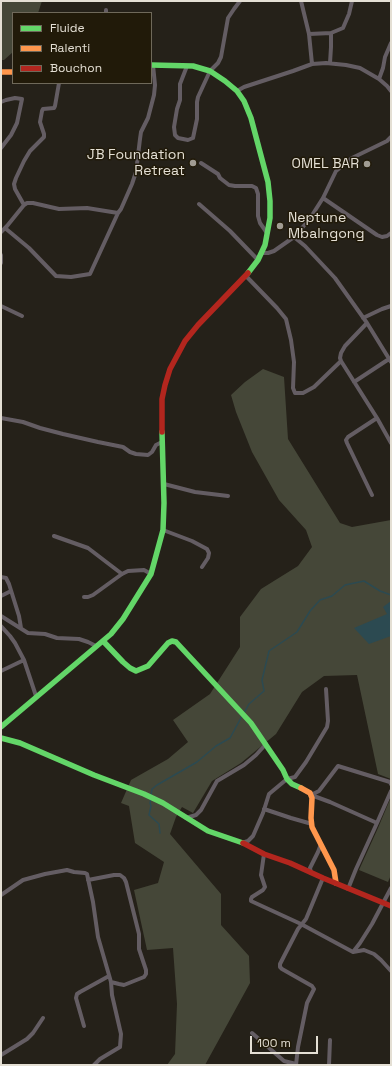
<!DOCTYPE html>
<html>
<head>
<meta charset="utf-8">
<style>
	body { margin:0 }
	#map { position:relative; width:392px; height:1066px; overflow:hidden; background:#252119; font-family:"Space Grotesk",sans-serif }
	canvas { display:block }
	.frame { position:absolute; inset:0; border:2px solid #e4dfd4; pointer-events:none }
	.legend { position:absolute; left:12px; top:12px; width:140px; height:72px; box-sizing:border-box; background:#211a09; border:1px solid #6f695a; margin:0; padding:5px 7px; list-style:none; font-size:12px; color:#e4dfd4 }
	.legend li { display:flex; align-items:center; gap:8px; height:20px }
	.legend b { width:20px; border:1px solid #6f695a }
	.scale { position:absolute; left:250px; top:1036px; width:68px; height:18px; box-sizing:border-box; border:2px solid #e4dfd4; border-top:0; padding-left:5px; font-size:12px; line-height:14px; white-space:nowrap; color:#e4dfd4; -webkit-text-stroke:3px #211a09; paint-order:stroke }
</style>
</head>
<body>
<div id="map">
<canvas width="392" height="1066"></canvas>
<div class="frame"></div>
<ul class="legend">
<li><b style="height:5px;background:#63d668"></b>Fluide</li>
<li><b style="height:5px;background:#ff974d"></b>Ralenti</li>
<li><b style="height:5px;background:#b3261e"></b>Bouchon</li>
</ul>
<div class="scale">100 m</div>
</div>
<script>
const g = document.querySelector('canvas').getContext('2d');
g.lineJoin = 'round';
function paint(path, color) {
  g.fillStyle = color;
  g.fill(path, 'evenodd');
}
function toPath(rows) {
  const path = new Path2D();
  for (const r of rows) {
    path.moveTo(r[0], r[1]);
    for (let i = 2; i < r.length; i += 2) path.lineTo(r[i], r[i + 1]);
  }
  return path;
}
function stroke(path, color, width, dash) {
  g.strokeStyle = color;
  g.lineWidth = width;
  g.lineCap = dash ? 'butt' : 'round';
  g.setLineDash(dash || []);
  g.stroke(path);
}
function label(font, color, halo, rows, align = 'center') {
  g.font = font + ' "Space Grotesk",sans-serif';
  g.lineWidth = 3;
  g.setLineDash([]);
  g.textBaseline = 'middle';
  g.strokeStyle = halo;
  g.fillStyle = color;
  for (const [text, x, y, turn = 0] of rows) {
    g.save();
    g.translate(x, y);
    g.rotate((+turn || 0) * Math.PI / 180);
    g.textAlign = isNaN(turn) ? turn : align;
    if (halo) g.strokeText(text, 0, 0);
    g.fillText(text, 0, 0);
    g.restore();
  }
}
paint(toPath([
	[1,1,42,1,38,13,13,13,13,52,4,60,1,60],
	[263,369,284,377,288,439,340,523,352,527,391,520,391,779,378,774,357,675,324,676,302,692,276,734,241,763,212,781,193,813,182,807,176,817,170,834,221,894,221,925,249,956,250,983,205,1065,167,1065,175,1054,177,1004,173,948,147,950,134,890,158,883,164,862,135,843,129,806,121,803,131,780,168,759,188,742,173,720,210,694,240,647,240,617,261,589,298,566,312,547,306,530,279,500,252,452,236,412,231,395,245,382],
	[391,797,391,875,388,882,359,870,378,828]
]), '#454738');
paint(toPath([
	[391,601,391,636,369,644,354,628,387,614,383,607]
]), '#2c4a51');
stroke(toPath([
	[244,713,249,704,264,691,262,680,269,651,297,632,310,611,320,600,332,596,345,585,364,581,380,591,391,595],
	[151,795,152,789,157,785,197,762,216,746,230,738,242,716],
	[151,798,150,803,151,806,149,815,159,824,160,833]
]), '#2c4a51', 1.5);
stroke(toPath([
	[301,1,309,34,312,64],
	[106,13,106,10],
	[309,34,331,33,343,28,349,14,352,1],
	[330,63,331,47,331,33],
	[187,66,180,84,180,100,177,109,174,127,175,135,178,138,188,140,193,138,197,119,197,102,198,97,210,71,218,63,221,57,228,18,234,9,240,1],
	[379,79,383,68,385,57,391,43],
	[237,91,244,87,293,71,312,64,326,63,346,65,360,68,379,79,387,86,391,91],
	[1,102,6,100,15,98,22,99,17,123,11,135,1,148],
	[201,163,218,174,220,178,229,185,235,186,252,186,256,188,258,194,258,216,260,223,267,233],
	[323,198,377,235,382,237,387,236,391,233],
	[199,204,230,231,258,260],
	[24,205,15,189,14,184,16,178,24,161,30,151,44,137,44,134,40,122,42,111,43,109,54,108,55,106,59,83],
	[5,228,29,248,56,276,71,277,90,274,118,213],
	[1,232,7,226,24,205,27,203,33,203,59,209,87,208,118,213,121,209,132,184,136,172,140,139,141,132,148,118,154,95,155,85,153,65],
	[294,237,305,246,335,278,367,323,391,362],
	[262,253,268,253,274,251,294,237,309,220,323,198,336,171,352,158,387,141,391,137],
	[1,255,1,263],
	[246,276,277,308,286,319,291,340,294,362,293,388,295,393,303,393,314,387,341,361],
	[1,306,22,316],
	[363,318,382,309,391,306],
	[367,323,345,346,341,353,340,358,341,361,377,418,391,443],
	[354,382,389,359],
	[1,418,23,422,40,428,63,434,98,442,123,447,130,452,136,454,148,455,152,452,156,445,162,442],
	[164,484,195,492,228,496],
	[372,495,347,443,346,440,348,437,377,418],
	[163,530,192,541,207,549,209,553,208,558,202,567],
	[54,536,88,548,122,574],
	[1,577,6,578,9,584,19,616,21,628],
	[1,596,11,591],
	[84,597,88,597,93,595,122,574,128,571,144,570,151,574],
	[1,616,28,633,45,634,57,638,79,639,88,642,96,646],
	[1,626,10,636,15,643,24,660,36,696],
	[1,671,24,660],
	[311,795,330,802,377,823,391,791],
	[311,795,319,791,338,766,390,782,391,784],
	[264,809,291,818,312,824],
	[186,818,196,815,201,810,217,781,244,765,256,755,266,744],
	[242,843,248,841,253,836,263,813,269,794,287,779,295,777,306,762,327,727,328,721,326,689],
	[264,854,261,875,265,887,263,890,252,897,251,899,251,901,301,924,353,952,364,950,374,954,381,960,391,971],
	[311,873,310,868,318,852,321,844],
	[88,880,114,875,120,875,124,878,126,882,139,934,139,949,146,970,146,974,144,977,124,985,119,984,111,982],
	[348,889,356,869,377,823],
	[1,895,23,880,45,874,67,870,74,872,85,873,87,874,93,902,98,937,111,982,112,995,121,1034,120,1047,100,1059,94,1065],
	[353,952,360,943,372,924,391,888],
	[84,1026,76,998,77,994,80,992,109,976],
	[252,1033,284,1061,296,1064],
	[1,1055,27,1039,33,1033,43,1018],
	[296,1065,298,1047,307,1003,314,989,312,986,282,969,280,967,280,964,298,929,306,919,323,878],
	[329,1065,330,1040]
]), '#645d63', 4);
stroke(toPath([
	[151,65,193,66,210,71,225,81,237,91,244,101,251,118,268,182,270,201,270,218,265,245,258,260,248,273],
	[103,641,123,662,130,668,136,671,148,666,168,643,172,641,176,642,251,723,283,770,287,779,292,784,301,788],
	[1,727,111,634,123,619,151,574,163,530,164,503,162,432],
	[1,738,20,743,94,775,144,794,163,803,208,831,243,843]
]), '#63d668', 5.5);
stroke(toPath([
	[1,72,13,72],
	[301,788,310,793,312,798,311,818,312,827,334,870,336,883]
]), '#ff974d', 5.5);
stroke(toPath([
	[162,432,162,399,165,385,170,369,185,341,198,325,248,273],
	[243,843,264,854,290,863,323,878,391,906]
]), '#b3261e', 5.5);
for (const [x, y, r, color] of [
	[193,163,4,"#a19c93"],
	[367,164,4,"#a19c93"],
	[280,226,4,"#a19c93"]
]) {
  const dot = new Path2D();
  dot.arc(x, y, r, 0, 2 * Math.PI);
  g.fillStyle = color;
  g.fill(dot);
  stroke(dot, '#211a09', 1.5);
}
label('14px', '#e4dfd4', '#211a09', [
	["JB Foundation",185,155],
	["Retreat",185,171],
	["OMEL BAR",359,164],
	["Neptune",288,218,"left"],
	["Mbalngong",288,234,"left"]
], 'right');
</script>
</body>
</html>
